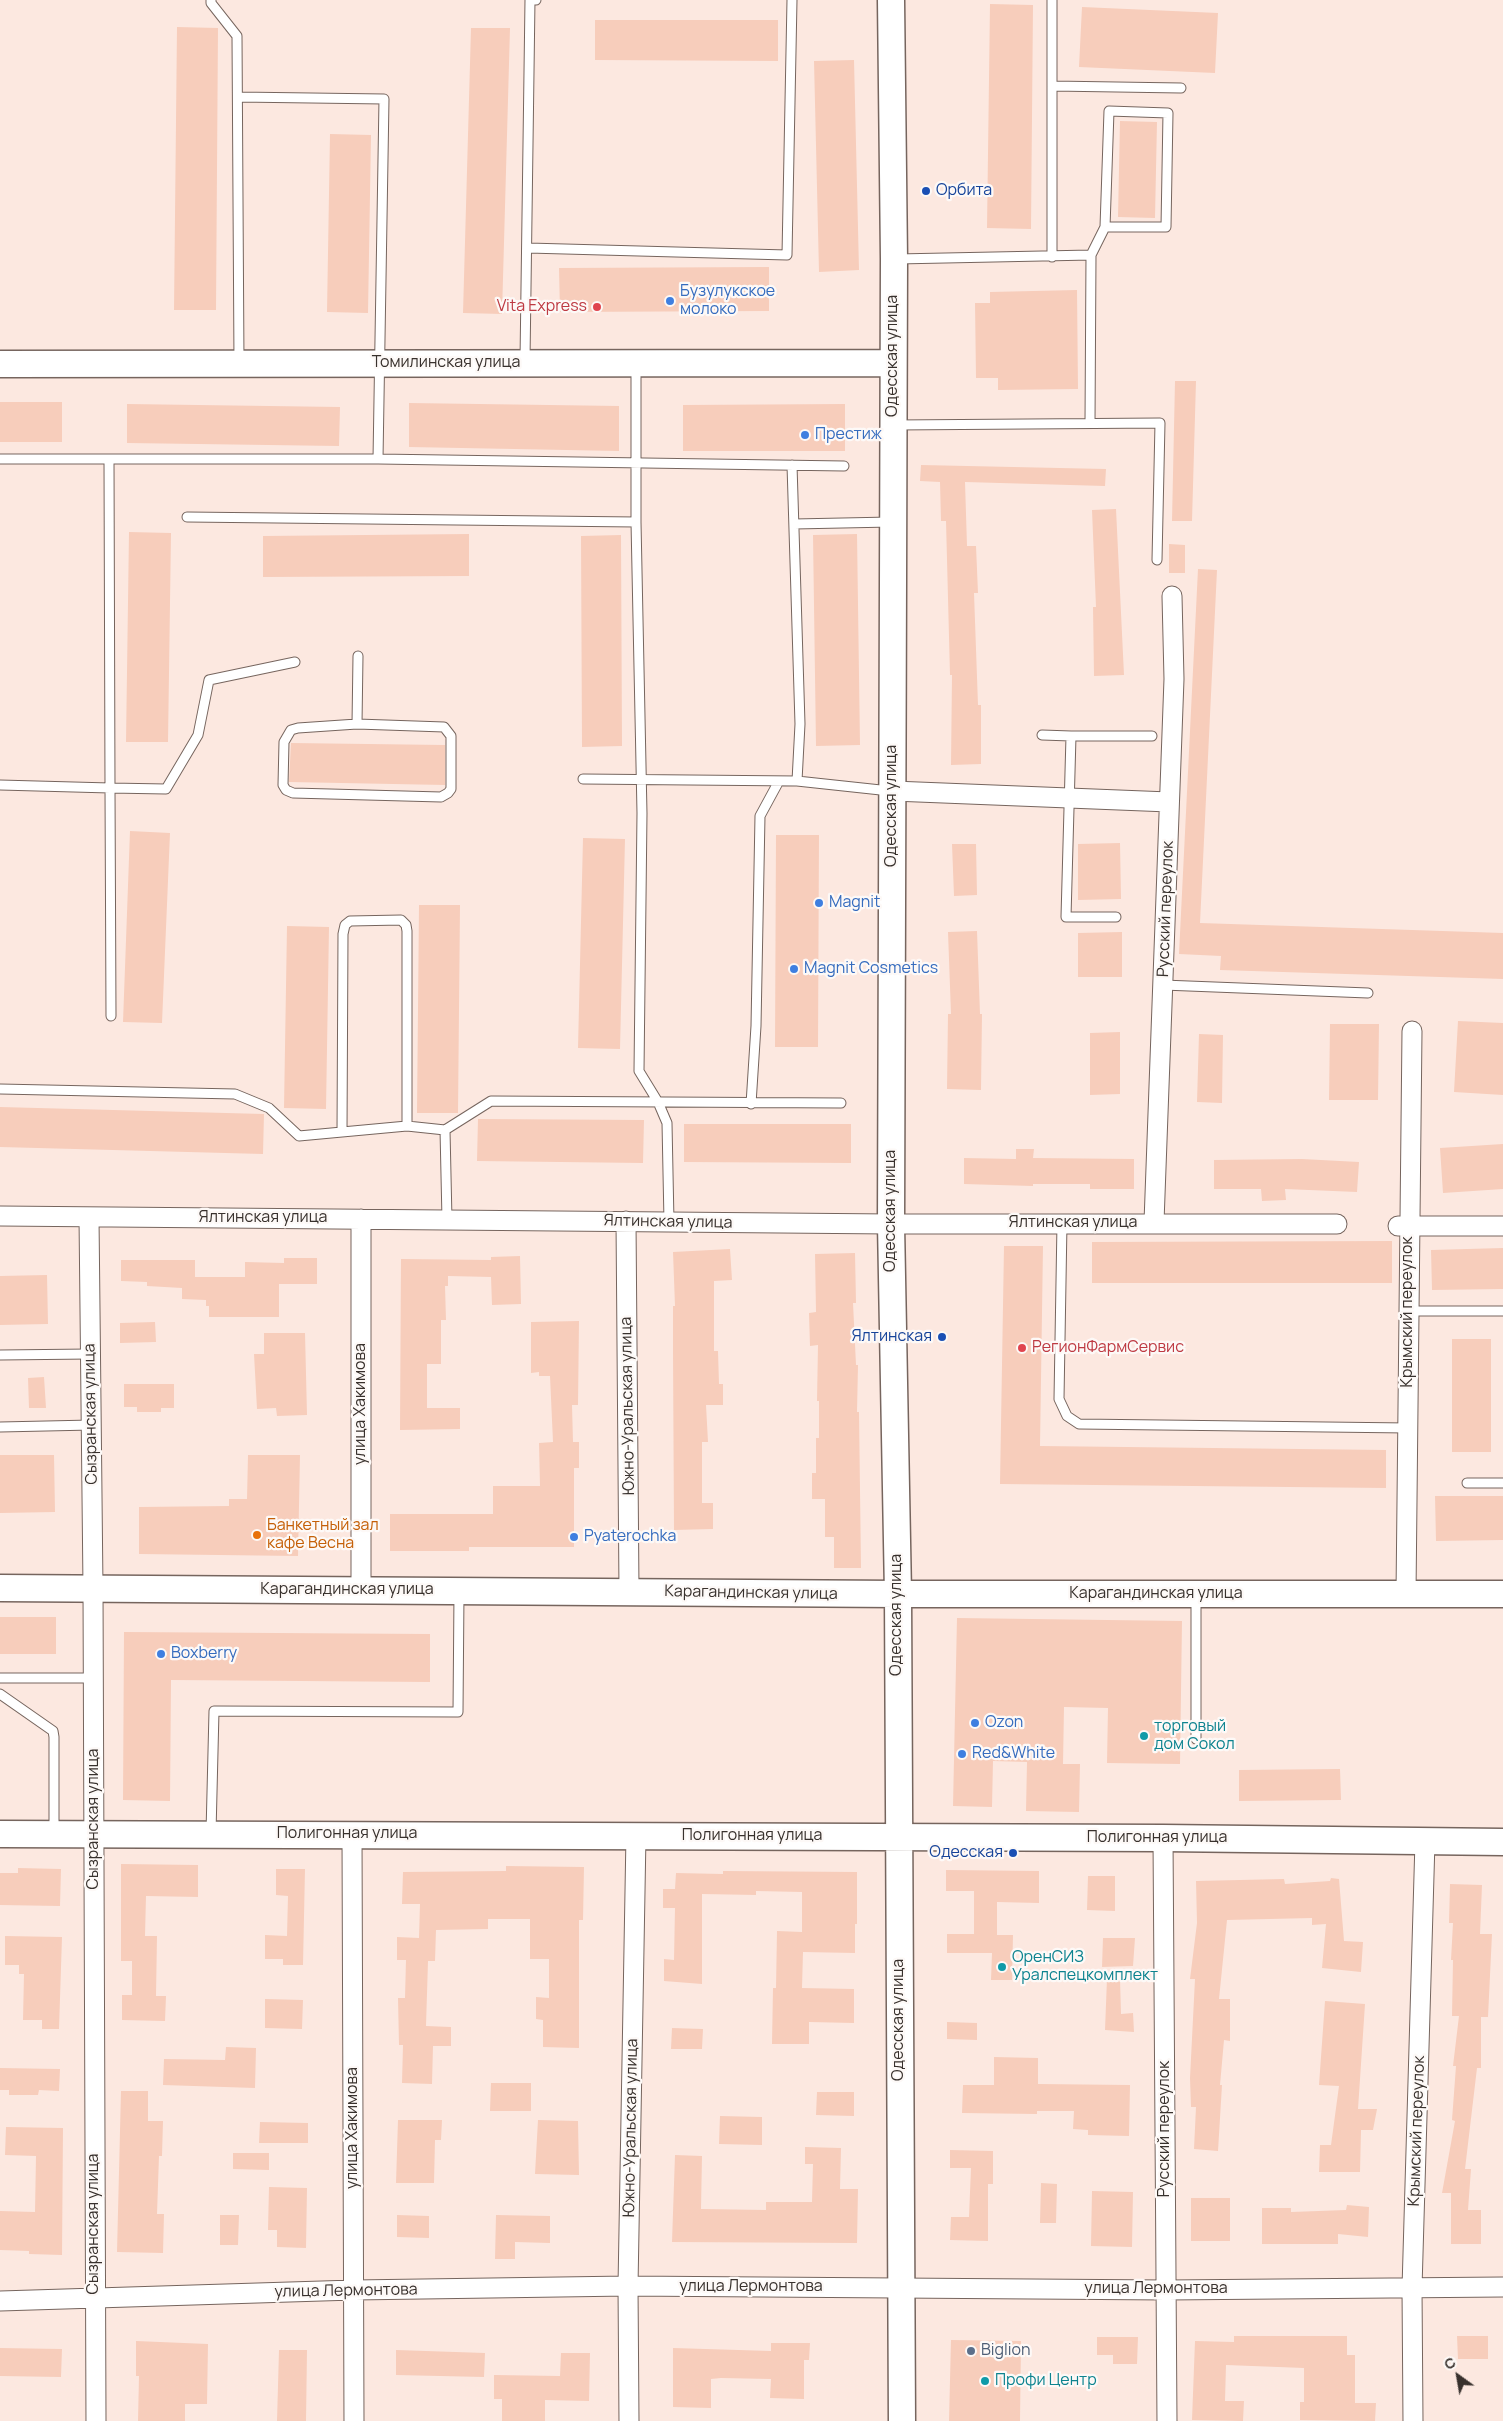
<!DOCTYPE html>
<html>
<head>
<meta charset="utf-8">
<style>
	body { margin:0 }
	#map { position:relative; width:1503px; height:2421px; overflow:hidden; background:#fce8e0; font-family:Manrope,sans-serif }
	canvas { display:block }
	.north { position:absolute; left:1433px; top:2351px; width:50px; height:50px; -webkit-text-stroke:4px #fdf9f7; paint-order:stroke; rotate:328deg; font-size:14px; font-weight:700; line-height:20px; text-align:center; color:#38312d }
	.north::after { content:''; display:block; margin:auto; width:18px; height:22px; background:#38312d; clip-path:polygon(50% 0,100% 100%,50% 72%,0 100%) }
</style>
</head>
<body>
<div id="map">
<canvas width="1503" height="2421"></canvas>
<div class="north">С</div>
</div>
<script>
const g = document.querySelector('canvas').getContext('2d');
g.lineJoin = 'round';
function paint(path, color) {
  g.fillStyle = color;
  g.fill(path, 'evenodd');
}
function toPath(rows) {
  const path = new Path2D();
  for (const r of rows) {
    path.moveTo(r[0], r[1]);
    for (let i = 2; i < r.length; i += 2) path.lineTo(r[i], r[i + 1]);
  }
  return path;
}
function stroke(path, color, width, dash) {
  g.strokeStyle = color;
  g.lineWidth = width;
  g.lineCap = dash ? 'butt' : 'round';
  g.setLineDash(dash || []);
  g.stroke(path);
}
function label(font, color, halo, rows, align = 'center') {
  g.font = font + ' Manrope,sans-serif';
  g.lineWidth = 4.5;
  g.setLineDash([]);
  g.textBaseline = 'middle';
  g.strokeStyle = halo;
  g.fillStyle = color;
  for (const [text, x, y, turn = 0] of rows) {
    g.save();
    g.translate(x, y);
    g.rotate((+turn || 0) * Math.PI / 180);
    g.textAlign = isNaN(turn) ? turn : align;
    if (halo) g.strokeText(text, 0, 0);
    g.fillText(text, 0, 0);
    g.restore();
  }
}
paint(toPath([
	[990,4,1033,5,1031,229,987,228],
	[1082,7,1218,13,1215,73,1079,67],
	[595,20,778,20,778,61,595,60],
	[177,27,218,28,216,310,174,310],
	[471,28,510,28,502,314,463,313],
	[854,60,859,270,819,272,814,61],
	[1120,121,1157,122,1155,218,1118,217],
	[330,134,371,135,368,313,327,312],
	[769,267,769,311,560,312,559,268],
	[1077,290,1078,389,998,390,998,378,976,378,975,303,990,303,990,292],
	[1175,381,1196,381,1192,521,1172,521],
	[0,402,62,402,62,442,0,442],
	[409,403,619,406,619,451,409,447],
	[127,404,340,407,339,446,127,443],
	[845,404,845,451,683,451,683,405],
	[921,465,1106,469,1105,486,965,482,967,546,976,546,978,593,974,593,978,705,981,705,981,764,951,765,952,675,950,675,946,521,941,521,940,482,920,481],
	[1116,509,1124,675,1094,676,1093,607,1096,607,1092,510],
	[129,532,171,533,168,742,126,742],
	[469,534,469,576,263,577,263,536],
	[857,534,860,745,816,746,813,535],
	[621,535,622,746,582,747,581,536],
	[1169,544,1185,545,1185,573,1169,573],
	[1198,569,1217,570,1200,923,1503,933,1503,979,1220,970,1221,956,1179,954],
	[291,743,445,745,445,785,289,782],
	[130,831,170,833,162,1023,123,1022],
	[776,835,819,835,818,1047,775,1047],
	[583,838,625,839,620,1049,578,1048],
	[1120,843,1121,899,1078,900,1078,844],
	[952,844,976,844,977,895,954,896],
	[419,905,460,905,458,1113,417,1113],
	[287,926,329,927,326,1109,284,1108],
	[977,931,980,1014,982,1014,981,1090,947,1089,948,1014,951,1014,948,932],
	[1122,932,1122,977,1078,977,1078,933],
	[1458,1021,1503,1023,1503,1095,1454,1092],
	[1330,1024,1379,1024,1378,1100,1329,1100],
	[1120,1032,1120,1094,1090,1095,1090,1033],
	[1199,1034,1223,1035,1222,1103,1197,1102],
	[0,1107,264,1114,263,1154,0,1147],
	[478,1119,644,1120,643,1163,477,1161],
	[684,1124,851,1124,851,1163,684,1162],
	[1503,1144,1503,1189,1443,1193,1440,1148],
	[1016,1149,1034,1149,1033,1158,1134,1159,1134,1189,1090,1189,1090,1184,1033,1184,1033,1186,964,1184,964,1158,1016,1159],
	[1302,1159,1359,1162,1357,1192,1285,1189,1286,1200,1262,1201,1261,1189,1214,1189,1214,1160],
	[1392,1241,1392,1283,1092,1283,1092,1242],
	[1004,1246,1043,1246,1040,1446,1386,1450,1386,1488,1000,1484],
	[1503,1248,1503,1289,1432,1290,1431,1250],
	[730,1249,732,1280,714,1281,714,1351,718,1351,719,1384,723,1384,723,1405,706,1405,708,1442,702,1442,702,1503,713,1503,713,1529,674,1530,673,1351,673,1306,675,1306,673,1252],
	[855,1253,856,1303,853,1303,856,1365,858,1365,857,1412,859,1412,861,1568,834,1568,834,1537,825,1537,825,1499,812,1499,812,1473,816,1473,816,1438,819,1438,819,1401,817,1401,818,1345,810,1346,809,1313,816,1312,815,1254],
	[520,1256,521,1304,492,1305,491,1277,448,1276,448,1286,445,1286,446,1320,441,1320,441,1364,427,1364,427,1408,460,1408,460,1429,400,1430,401,1259,491,1260,491,1257],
	[284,1258,317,1258,317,1284,279,1284,279,1317,209,1317,209,1306,206,1306,206,1300,182,1299,182,1288,147,1286,147,1282,121,1281,121,1260,195,1260,195,1277,245,1277,245,1262,284,1263],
	[47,1275,48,1324,0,1325,0,1276],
	[579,1321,578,1405,572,1405,573,1442,579,1442,579,1468,574,1468,574,1547,469,1547,469,1551,390,1551,390,1514,493,1514,493,1486,540,1486,539,1443,553,1442,550,1376,539,1376,539,1372,531,1373,531,1322],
	[155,1322,156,1342,120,1343,120,1323],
	[264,1333,305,1333,307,1415,277,1416,276,1408,257,1409,254,1354,264,1354],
	[1452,1339,1491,1339,1491,1452,1452,1452],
	[44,1377,46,1408,29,1408,28,1378],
	[124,1384,174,1384,174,1408,161,1408,161,1412,137,1412,137,1407,124,1407],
	[0,1455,54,1455,55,1512,0,1513],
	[248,1455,300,1455,298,1556,139,1554,139,1507,229,1506,229,1499,247,1499],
	[1435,1496,1503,1496,1503,1540,1436,1541],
	[0,1617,56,1617,56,1654,0,1654],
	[957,1618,1182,1621,1180,1764,1107,1763,1108,1708,1064,1707,1063,1764,1080,1764,1079,1812,1026,1811,1027,1762,993,1761,992,1807,953,1806],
	[124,1632,430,1634,430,1682,171,1680,170,1801,123,1800],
	[1340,1769,1341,1800,1239,1801,1239,1770],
	[121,1864,198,1865,198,1897,146,1896,145,1936,157,1936,156,1996,166,1996,165,2021,122,2020,122,1995,132,1995,132,1961,121,1961],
	[506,1866,584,1867,583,1920,579,1920,579,2048,543,2047,543,2020,536,2019,536,1997,549,1998,549,1959,530,1959,530,1919,488,1919,488,1929,436,1930,435,1961,428,1961,426,2026,451,2027,451,2046,433,2046,432,2084,402,2083,403,2045,399,2045,398,1998,405,1998,406,1960,397,1960,397,1937,419,1938,420,1904,402,1904,403,1872,506,1871],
	[18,1868,61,1869,60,1906,0,1905,0,1873,18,1873],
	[276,1869,305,1869,303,1965,283,1965,283,1959,265,1959,265,1935,287,1936,288,1896,276,1895],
	[946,1870,1039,1871,1039,1903,997,1902,997,1935,1013,1935,1012,1980,991,1980,992,1953,947,1953,947,1934,974,1934,974,1891,946,1891],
	[723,1871,857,1872,857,1924,855,1924,855,1953,803,1952,802,1988,854,1989,854,2023,809,2022,809,2044,772,2044,773,1988,776,1988,777,1931,802,1932,802,1892,756,1891,756,1895,702,1894,702,1984,664,1981,664,1959,674,1960,675,1908,663,1908,663,1889,675,1889,676,1873,723,1874],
	[1088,1876,1115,1876,1115,1911,1087,1910],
	[1331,1878,1339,1879,1344,1941,1363,1942,1361,1972,1322,1968,1326,1924,1312,1925,1312,1918,1227,1920,1219,1999,1230,1999,1230,2041,1224,2040,1220,2085,1222,2085,1218,2151,1194,2149,1196,2107,1191,2107,1190,2078,1195,1979,1190,1979,1197,1923,1196,1881,1284,1879,1285,1884,1330,1881],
	[1450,1884,1482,1885,1480,1934,1492,1934,1488,2017,1481,2017,1481,2068,1477,2068,1465,2169,1471,2169,1468,2210,1481,2210,1481,2244,1451,2244,1451,2193,1442,2193,1455,2121,1452,2120,1456,2066,1453,2066,1459,2016,1452,2016,1453,1960,1451,1960,1453,1923,1449,1923],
	[5,1936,62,1937,59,2029,42,2029,42,2020,23,2020,24,1974,19,1974,19,1965,5,1965],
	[1103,1938,1135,1938,1133,1966,1102,1967],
	[1107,1979,1120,1979,1121,2014,1133,2013,1134,2032,1105,2030],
	[265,1999,303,2000,302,2029,265,2028],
	[1325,2001,1365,2004,1358,2109,1377,2109,1373,2130,1361,2130,1360,2172,1319,2172,1320,2145,1331,2145,1339,2086,1319,2085],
	[947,2022,977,2023,977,2040,947,2039],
	[672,2028,703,2029,702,2049,671,2049],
	[226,2047,256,2048,255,2088,163,2085,164,2059,225,2060],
	[994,2057,1038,2058,1038,2084,1130,2085,1129,2136,1088,2135,1088,2130,1073,2129,1074,2111,1037,2111,1037,2114,962,2113,963,2085,994,2085],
	[0,2068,60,2069,59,2091,39,2090,38,2095,9,2095,9,2090,0,2090],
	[491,2083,531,2083,531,2111,490,2111],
	[121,2091,148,2091,148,2121,163,2121,162,2156,159,2156,157,2214,164,2214,163,2253,117,2252],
	[817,2092,854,2092,854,2116,816,2115],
	[720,2116,762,2117,762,2145,719,2144],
	[398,2120,442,2120,441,2140,435,2140,434,2183,396,2183],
	[538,2120,578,2121,579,2175,535,2174],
	[260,2122,308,2123,308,2143,259,2143],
	[6,2127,63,2128,62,2255,29,2254,29,2251,0,2250,0,2211,35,2212,36,2156,5,2155],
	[805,2147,841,2148,840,2189,858,2189,857,2243,672,2242,675,2155,702,2156,701,2209,766,2210,766,2202,812,2202,813,2164,805,2164],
	[950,2150,993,2151,993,2184,988,2184,988,2241,950,2240,951,2217,969,2217,971,2168,950,2168],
	[233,2153,269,2153,269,2170,233,2169],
	[1041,2183,1057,2184,1056,2223,1040,2223],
	[269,2187,307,2188,306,2248,277,2247,277,2230,268,2230],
	[1092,2191,1133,2192,1132,2247,1091,2246],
	[1191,2198,1230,2198,1230,2241,1191,2241],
	[1347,2205,1369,2207,1368,2237,1338,2234,1338,2244,1262,2244,1262,2208,1291,2208,1291,2212,1346,2210],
	[220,2215,239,2215,238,2245,220,2245],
	[397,2215,429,2216,429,2238,397,2237],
	[496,2215,550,2216,550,2243,515,2242,515,2259,495,2259],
	[1234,2336,1347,2336,1347,2355,1355,2355,1355,2403,1376,2403,1375,2421,1300,2420,1300,2402,1304,2402,1304,2368,1226,2365,1225,2401,1244,2401,1243,2421,1192,2420,1195,2341,1234,2342],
	[1457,2336,1488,2336,1488,2359,1458,2359],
	[1097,2337,1138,2337,1137,2364,1113,2364,1113,2355,1097,2355],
	[951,2340,1021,2341,1020,2421,949,2421],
	[136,2341,208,2344,207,2404,185,2404,185,2421,138,2421,139,2376,136,2376],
	[771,2343,810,2343,809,2360,804,2360,804,2399,770,2398,771,2379,721,2378,711,2379,711,2408,673,2407,673,2348,771,2351],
	[0,2348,62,2349,61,2377,0,2376],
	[279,2350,307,2350,306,2421,277,2421],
	[396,2350,485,2353,484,2377,396,2375],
	[561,2353,590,2353,589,2401,545,2400,545,2421,502,2421,502,2399,494,2399,494,2375,560,2376]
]), '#f7cdbb');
const lane = toPath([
	[211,0,211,3,237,36,239,363],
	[1052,0,1052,257],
	[1052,86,1181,88],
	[238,97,384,99,378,459],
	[528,248,787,255,792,0],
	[1091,255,1105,227,1109,111,1168,113,1166,227,1105,227],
	[897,259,1091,255,1090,423],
	[525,360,530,0,536,0],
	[636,366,636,522,642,813,639,1071,658,1102,667,1123,669,1222],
	[895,425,1160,423,1157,560],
	[0,459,378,459,844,466],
	[792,465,800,724,797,781],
	[187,517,636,522],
	[794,524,891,522],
	[357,724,298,728,291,730,284,742,283,785,286,790,293,793,441,797,448,793,451,789,451,736,444,727,357,724,358,656],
	[1042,735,1071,736],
	[583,779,797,781,890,791],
	[0,785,110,788,109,459],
	[1116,917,1066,917,1071,736,1152,736],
	[1163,985,1368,993],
	[111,1016,110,788,166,789,198,735,209,680,295,662],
	[0,1089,235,1094,269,1108,299,1136,342,1132,343,934,345,925,350,921,401,920,406,925,407,931,407,1126,342,1132],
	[751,1104,756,1026,760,816,779,781],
	[407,1126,445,1130,491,1101,841,1103],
	[445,1130,447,1220],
	[1062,1223,1059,1399,1067,1416,1079,1424,1408,1428],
	[1409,1311,1503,1311],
	[0,1355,90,1354],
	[0,1427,92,1425],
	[1467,1483,1503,1483],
	[1196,1597,1196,1739],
	[0,1678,94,1678],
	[0,1694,53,1731,54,1737,54,1831],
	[211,1833,214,1711,458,1712,459,1593]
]);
const street = toPath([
	[893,791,1169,802],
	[0,1216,891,1224,1337,1224],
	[89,1217,93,1588,96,2421],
	[361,1219,361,1590],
	[626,1221,629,1591],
	[1154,1222,1174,679,1172,596],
	[1398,1226,1503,1226],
	[1406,1594,1412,1031],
	[352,1834,354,2421],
	[1163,1838,1167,2421],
	[0,2301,354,2290,628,2286,1167,2290,1503,2287],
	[629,2421,628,2286,636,1835],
	[1413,2421,1412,2288,1425,1841]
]);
const secondary = toPath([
	[891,0,894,259,891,1224,898,1594,902,2421],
	[0,364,893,363],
	[0,1588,898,1594,1503,1594],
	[0,1834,1163,1838,1503,1842]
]);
stroke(lane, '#76655e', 11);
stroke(street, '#76655e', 21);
stroke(secondary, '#76655e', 29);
stroke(lane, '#fff', 9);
stroke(street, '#fff', 19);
stroke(secondary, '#fff', 26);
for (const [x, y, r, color] of [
	[926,191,5,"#1a4fb4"],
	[670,301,5,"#3f7fe0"],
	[597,307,5,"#e0444e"],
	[805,435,5,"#3f7fe0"],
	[819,903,5,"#3f7fe0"],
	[794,969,5,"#3f7fe0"],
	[942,1337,5,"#1a4fb4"],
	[1022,1348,5,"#e0444e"],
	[257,1535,5,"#e8710a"],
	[574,1537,5,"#3f7fe0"],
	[161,1654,5,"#3f7fe0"],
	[975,1723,5,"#3f7fe0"],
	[1144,1736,5,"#0f9aa8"],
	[962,1754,5,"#3f7fe0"],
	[1013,1853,5,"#1a4fb4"],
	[1002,1967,5,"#0f9aa8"],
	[971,2351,5,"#5c6f8a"],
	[985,2381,5,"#0f9aa8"]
]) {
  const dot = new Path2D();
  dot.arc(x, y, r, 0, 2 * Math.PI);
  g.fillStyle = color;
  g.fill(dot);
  stroke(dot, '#fdf9f7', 2);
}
label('16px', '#164399', '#fdf9f7', [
	["Орбита",936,191,"left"],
	["Ялтинская",932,1337],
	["Одесская",1003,1853]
], 'right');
label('16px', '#366cbe', '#fdf9f7', [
	["Бузулукское",680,292],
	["молоко",680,310],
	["Престиж",815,435],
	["Magnit",829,903],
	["Magnit Cosmetics",804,969],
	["Pyaterochka",584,1537],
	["Boxberry",171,1654],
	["Ozon",985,1723],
	["Red&White",972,1754]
], 'left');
label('16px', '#be3a42', '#fdf9f7', [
	["Vita Express",587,307],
	["РегионФармСервис",1032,1348,"left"]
], 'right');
label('16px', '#38312d', '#fdf9f7', [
	["Одесская улица",893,356,-90],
	["Томилинская улица",446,363],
	["Одесская улица",892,806,-90],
	["Русский переулок",1166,909,-88],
	["Одесская улица",891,1211,-90],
	["Ялтинская улица",263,1218],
	["Ялтинская улица",668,1222,1],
	["Ялтинская улица",1073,1223],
	["Крымский переулок",1408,1312,-90],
	["улица Хакимова",361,1404,-90],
	["Южно-Уральская улица",628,1406,-91],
	["Сызранская улица",91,1414,-91],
	["Карагандинская улица",347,1590],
	["Карагандинская улица",751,1593,1],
	["Карагандинская улица",1156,1594],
	["Одесская улица",897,1615,-90],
	["Сызранская улица",94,1819,-90],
	["Полигонная улица",347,1834],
	["Полигонная улица",752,1836],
	["Полигонная улица",1157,1838],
	["Одесская улица",899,2020,-90],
	["улица Хакимова",353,2128,-90],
	["Южно-Уральская улица",631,2128,-89],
	["Русский переулок",1165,2129,-90],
	["Крымский переулок",1417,2131,-88],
	["Сызранская улица",94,2224,-90],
	["улица Лермонтова",751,2287],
	["улица Лермонтова",1156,2289],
	["улица Лермонтова",346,2291,-1]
]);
label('16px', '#c56008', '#fdf9f7', [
	["Банкетный зал",267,1526],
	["кафе Весна",267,1544]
], 'left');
label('16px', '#0d838f', '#fdf9f7', [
	["торговый",1154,1727],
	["дом Сокол",1154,1745],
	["ОренСИЗ",1012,1958],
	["Уралспецкомплект",1012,1976],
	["Профи Центр",995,2381]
], 'left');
label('16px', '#4e5e75', '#fdf9f7', [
	["Biglion",981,2351]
], 'left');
</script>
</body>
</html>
